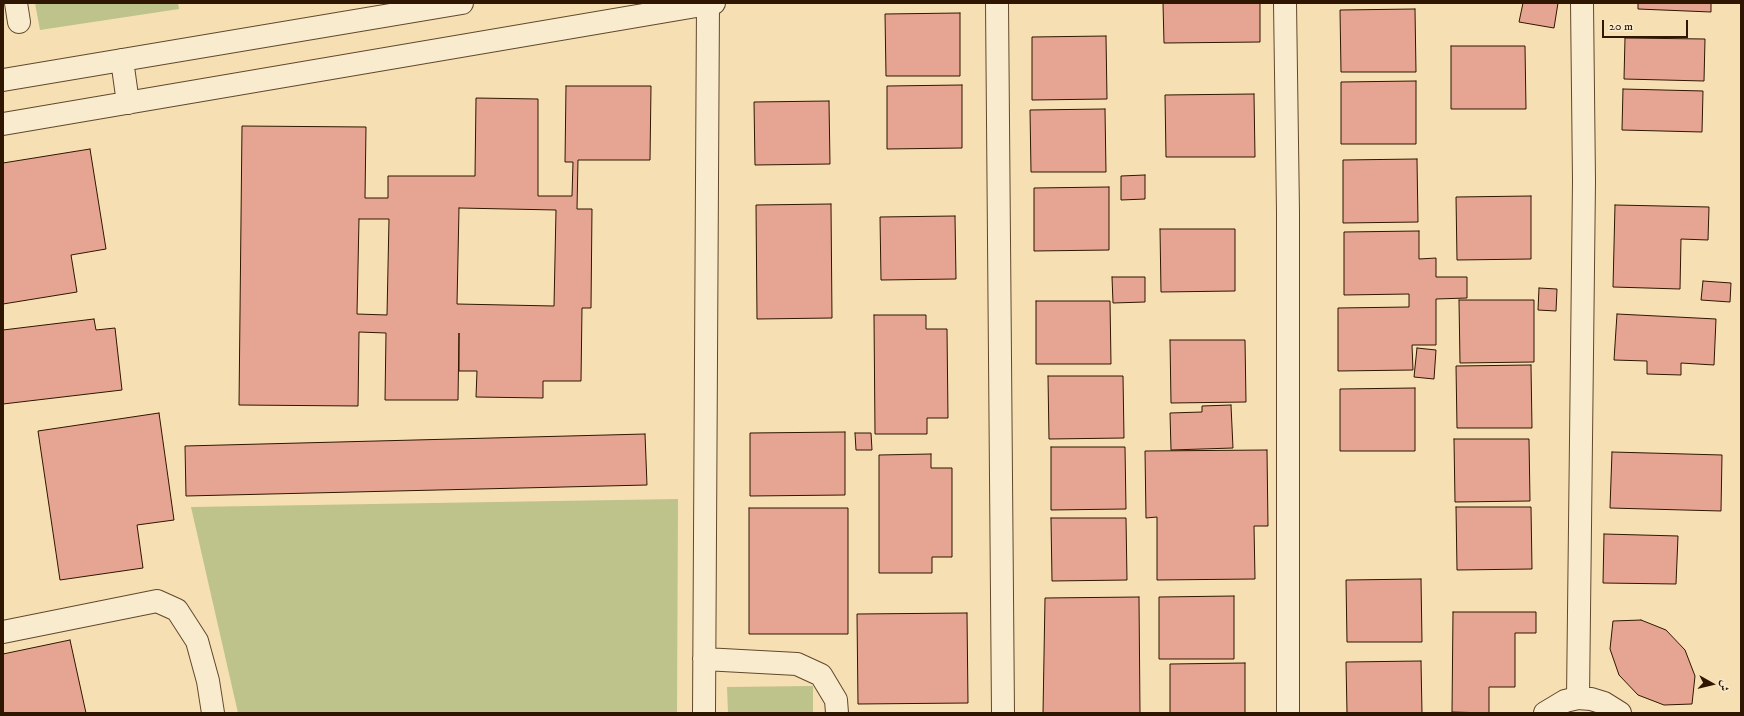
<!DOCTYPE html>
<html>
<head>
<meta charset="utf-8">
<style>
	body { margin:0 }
	#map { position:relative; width:1744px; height:716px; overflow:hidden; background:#f6e0b3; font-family:"IM FELL DW Pica",Amiri,serif }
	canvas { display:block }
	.frame { position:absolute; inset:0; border:4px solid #2f1600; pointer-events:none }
	.north { position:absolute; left:1692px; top:664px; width:40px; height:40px; -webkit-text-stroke:3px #f9ebce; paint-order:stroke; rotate:98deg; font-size:11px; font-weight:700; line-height:16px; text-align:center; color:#2f1600 }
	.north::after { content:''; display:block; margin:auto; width:14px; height:18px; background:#2f1600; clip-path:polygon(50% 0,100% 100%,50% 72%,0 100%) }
	.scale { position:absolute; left:1602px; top:20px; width:86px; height:18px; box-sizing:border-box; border:2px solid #2f1600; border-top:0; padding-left:5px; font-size:12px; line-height:14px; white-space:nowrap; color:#2f1600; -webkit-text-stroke:3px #f9ebce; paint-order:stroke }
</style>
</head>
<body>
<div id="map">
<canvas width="1744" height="716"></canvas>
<div class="frame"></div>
<div class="north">ش</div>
<div class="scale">20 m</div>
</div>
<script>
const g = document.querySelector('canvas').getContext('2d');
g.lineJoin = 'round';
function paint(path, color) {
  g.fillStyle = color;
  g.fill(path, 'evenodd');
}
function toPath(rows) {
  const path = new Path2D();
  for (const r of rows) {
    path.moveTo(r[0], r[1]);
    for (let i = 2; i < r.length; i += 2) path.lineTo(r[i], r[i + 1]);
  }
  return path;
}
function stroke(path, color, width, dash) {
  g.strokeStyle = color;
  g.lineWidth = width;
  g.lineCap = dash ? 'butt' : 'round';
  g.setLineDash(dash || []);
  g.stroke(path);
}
paint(toPath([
	[35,3,178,3,179,9,40,30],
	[678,499,677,713,238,713,191,507],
	[813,686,813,713,728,713,727,687]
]), '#bec28b');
const building = toPath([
	[1163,3,1260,3,1260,42,1164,43,1163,3],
	[1523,3,1558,3,1554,28,1519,22,1523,3],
	[1638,3,1711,3,1711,12,1638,9,1638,3],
	[1415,9,1416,72,1341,72,1340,10,1415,9],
	[960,13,960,76,886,76,885,14,960,13],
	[1106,36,1107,99,1032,100,1032,37,1106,36],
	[1625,38,1705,39,1704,81,1624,79,1625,38],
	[1451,46,1525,46,1526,109,1451,109,1451,46],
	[1416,81,1416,144,1341,144,1341,82,1416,81],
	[962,85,962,148,887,149,887,86,962,85],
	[566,86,651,86,650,160,578,160,577,209,592,209,591,308,582,308,581,381,543,381,543,398,476,397,477,371,459,371,459,333,458,400,385,400,386,333,359,332,358,406,239,405,242,126,366,127,365,198,388,198,388,176,475,176,476,98,538,99,538,196,572,196,573,162,565,162,566,86],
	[459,208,556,210,554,306,457,304,459,208],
	[359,219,389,219,387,315,357,314,359,219],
	[1623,89,1703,91,1702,132,1622,130,1623,89],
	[1254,94,1255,157,1166,157,1165,95,1254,94],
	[829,101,830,164,755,165,754,102,829,101],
	[1105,109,1106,172,1031,172,1030,110,1105,109],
	[90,149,106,249,71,255,77,292,3,304,3,163,90,149],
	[1417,159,1418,222,1343,223,1343,160,1417,159],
	[1145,175,1145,199,1121,200,1121,176,1145,175],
	[1109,187,1109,250,1034,251,1034,188,1109,187],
	[1531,196,1531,259,1457,260,1456,197,1531,196],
	[831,204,832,318,757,319,756,205,831,204],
	[1615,205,1709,207,1708,240,1681,239,1680,289,1613,287,1615,205],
	[955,216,956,279,881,280,880,217,955,216],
	[1160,229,1235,229,1235,291,1161,292,1160,229],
	[1419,231,1419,259,1436,258,1436,277,1467,277,1467,298,1436,299,1436,345,1412,345,1413,370,1338,371,1338,308,1409,307,1409,294,1344,295,1344,232,1419,231],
	[1112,277,1145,277,1145,302,1113,303,1112,277],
	[1703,281,1731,283,1730,302,1701,300,1703,281],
	[1539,288,1557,289,1556,311,1538,310,1539,288],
	[1459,300,1534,300,1534,362,1460,363,1459,300],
	[1036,301,1110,301,1111,364,1036,364,1036,301],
	[1617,314,1716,319,1714,365,1681,363,1681,375,1647,374,1647,361,1614,360,1617,314],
	[874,315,926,315,926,329,947,329,948,418,927,418,927,434,875,434,874,315],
	[94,319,96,330,115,328,122,390,3,404,3,330,94,319],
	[1170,340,1245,340,1246,402,1171,403,1170,340],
	[1417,348,1436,350,1434,379,1414,377,1417,348],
	[1531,365,1532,428,1457,428,1456,366,1531,365],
	[1048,376,1123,376,1124,438,1049,439,1048,376],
	[1415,388,1415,451,1340,451,1340,389,1415,388],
	[1231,405,1233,448,1171,450,1170,413,1202,412,1202,406,1231,405],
	[159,413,174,520,137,525,143,568,60,580,38,431,159,413],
	[845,432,845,495,750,496,750,433,845,432],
	[855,433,871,433,872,450,856,450,855,433],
	[645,434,647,485,186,496,185,446,645,434],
	[1454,439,1529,439,1530,501,1455,502,1454,439],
	[1051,447,1125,447,1126,509,1051,510,1051,447],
	[1267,450,1268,526,1254,526,1255,579,1157,580,1157,517,1146,518,1145,451,1267,450],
	[1612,452,1722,455,1721,511,1610,508,1612,452],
	[931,454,931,468,952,468,952,557,932,557,932,573,879,573,879,455,931,454],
	[1456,507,1531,507,1532,569,1457,570,1456,507],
	[749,508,848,508,848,634,749,634,749,508],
	[1051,518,1126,518,1127,580,1052,581,1051,518],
	[1604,534,1678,536,1676,584,1603,583,1604,534],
	[1421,579,1422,642,1347,642,1346,580,1421,579],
	[1234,596,1234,659,1159,659,1159,597,1234,596],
	[1139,597,1140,713,1043,713,1045,598,1139,597],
	[1453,612,1536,612,1536,633,1515,633,1515,687,1489,687,1489,713,1452,712,1453,612],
	[967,613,968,703,858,704,857,614,967,613],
	[1641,620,1666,630,1685,650,1695,676,1692,704,1664,705,1638,695,1619,675,1610,649,1613,621,1641,620],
	[70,640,86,713,3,713,3,654,70,640],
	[1421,661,1422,713,1347,713,1346,662,1421,661],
	[1245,663,1245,713,1170,713,1170,664,1245,663]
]);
paint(building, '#e6a592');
stroke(building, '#2f1600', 1);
const minor = toPath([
	[16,3,19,22],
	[997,3,1003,713],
	[1285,3,1288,212,1288,713],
	[122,60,128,103],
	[3,80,462,3],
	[3,124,714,3],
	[3,632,157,601,177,610,197,641,208,681,213,713],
	[704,659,797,664,821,675,836,700,837,713],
	[1578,698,1584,181,1582,3],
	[704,713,708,3],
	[1545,713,1565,701,1578,698,1591,699,1604,703,1620,713]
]);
stroke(minor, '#61482d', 24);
stroke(minor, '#f9ebce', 22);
</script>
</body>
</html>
